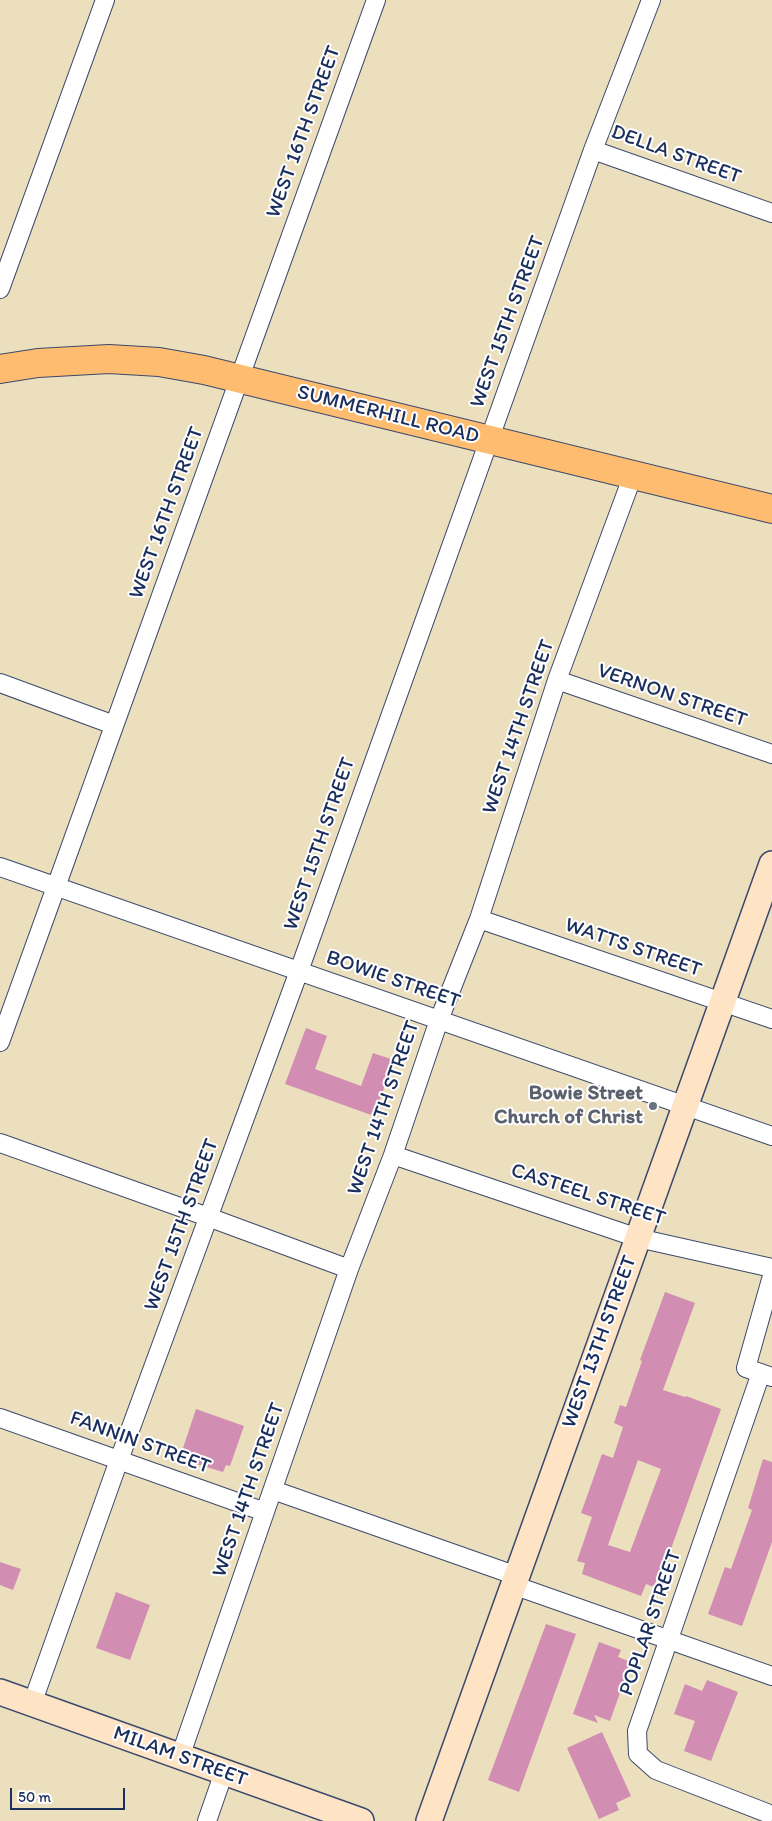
<!DOCTYPE html>
<html>
<head>
<meta charset="utf-8">
<style>
	body { margin:0 }
	#map { position:relative; width:772px; height:1821px; overflow:hidden; background:#ecdfbd; font-family:Itim,sans-serif }
	canvas { display:block }
	.scale { position:absolute; left:10px; top:1788px; width:115px; height:22px; box-sizing:border-box; border:2px solid #1b2f5e; border-top:0; padding-left:6px; font-size:15px; line-height:18px; white-space:nowrap; color:#1b2f5e; -webkit-text-stroke:4px #fff; paint-order:stroke }
</style>
</head>
<body>
<div id="map">
<canvas width="772" height="1821"></canvas>
<div class="scale">50 m</div>
</div>
<script>
const g = document.querySelector('canvas').getContext('2d');
g.lineJoin = 'round';
function paint(path, color) {
  g.fillStyle = color;
  g.fill(path, 'evenodd');
}
function toPath(rows) {
  const path = new Path2D();
  for (const r of rows) {
    path.moveTo(r[0], r[1]);
    for (let i = 2; i < r.length; i += 2) path.lineTo(r[i], r[i + 1]);
  }
  return path;
}
function stroke(path, color, width, dash) {
  g.strokeStyle = color;
  g.lineWidth = width;
  g.lineCap = dash ? 'butt' : 'round';
  g.setLineDash(dash || []);
  g.stroke(path);
}
function label(font, color, halo, rows, align = 'center') {
  g.font = font + ' Itim,sans-serif';
  g.lineWidth = 4;
  g.setLineDash([]);
  g.textBaseline = 'middle';
  g.strokeStyle = halo;
  g.fillStyle = color;
  for (const [text, x, y, turn = 0] of rows) {
    g.save();
    g.translate(x, y);
    g.rotate((+turn || 0) * Math.PI / 180);
    g.textAlign = isNaN(turn) ? turn : align;
    if (halo) g.strokeText(text, 0, 0);
    g.fillText(text, 0, 0);
    g.restore();
  }
}
paint(toPath([
	[306,1028,327,1036,315,1069,361,1086,373,1053,394,1060,374,1116,285,1084],
	[665,1292,695,1303,663,1390,685,1397,686,1396,721,1409,671,1549,668,1548,654,1587,646,1584,641,1596,582,1574,585,1563,577,1561,592,1517,581,1513,602,1454,613,1458,623,1427,614,1423,620,1405,626,1407,642,1361,640,1360],
	[638,1460,661,1469,630,1552,608,1545],
	[196,1409,244,1426,230,1466,226,1465,223,1472,193,1463,196,1455,182,1451],
	[763,1459,772,1462,772,1542,742,1626,708,1614,725,1567,731,1569,752,1510,748,1508],
	[0,1562,21,1569,13,1590,0,1585],
	[116,1592,150,1605,130,1660,96,1648],
	[546,1624,576,1634,519,1792,488,1780],
	[599,1642,621,1650,618,1657,631,1662,610,1721,594,1715,598,1723,573,1714],
	[707,1680,738,1692,711,1761,684,1751,695,1721,674,1714,685,1684,702,1691],
	[602,1732,631,1796,616,1803,619,1810,599,1819,567,1748]
]), '#d18eb2');
const street = toPath([
	[593,150,772,213],
	[0,289,105,0],
	[557,680,772,754],
	[0,683,114,725],
	[0,867,772,1136],
	[479,919,772,1019],
	[0,1042,376,0],
	[0,1143,208,1217,349,1269],
	[393,1155,638,1238,772,1268],
	[761,1373,637,1731,638,1754,656,1770,767,1813],
	[772,1377,746,1368,772,1276],
	[0,1418,265,1512],
	[273,1490,517,1576],
	[513,1585,772,1676],
	[32,1704,119,1460,299,971,593,150,651,0],
	[180,1757,349,1269,393,1155,439,1020,479,919,557,680,633,475],
	[207,1821,224,1772]
]);
const secondary = toPath([
	[0,1692,361,1821],
	[429,1821,772,864]
]);
const primary = toPath([
	[0,369,38,363,109,359,159,362,204,370,772,509]
]);
stroke(street, '#3a496c', 20);
stroke(secondary, '#3a496c', 28);
stroke(primary, '#3a496c', 30);
stroke(street, '#fff', 18);
stroke(secondary, '#fee4c5', 25);
stroke(primary, '#fdbc6f', 28);
for (const [x, y, r, color] of [
	[653,1106,5,"#6b7280"]
]) {
  const dot = new Path2D();
  dot.arc(x, y, r, 0, 2 * Math.PI);
  g.fillStyle = color;
  g.fill(dot);
  stroke(dot, '#fff', 2);
}
label('21px', '#1b2f5e', '#fff', [
	["WEST 16TH STREET",304,132,-70],
	["DELLA STREET",676,155,20],
	["WEST 15TH STREET",508,322,-70],
	["SUMMERHILL ROAD",388,415,14],
	["WEST 16TH STREET",167,513,-70],
	["VERNON STREET",672,696,19],
	["WEST 14TH STREET",519,727,-71],
	["WEST 15TH STREET",320,844,-71],
	["WATTS STREET",633,948,19],
	["BOWIE STREET",393,980,19],
	["WEST 14TH STREET",384,1108,-71],
	["CASTEEL STREET",588,1195,18],
	["WEST 15TH STREET",182,1225,-70],
	["WEST 13TH STREET",600,1342,-70],
	["FANNIN STREET",140,1443,20],
	["WEST 14TH STREET",249,1490,-71],
	["POPLAR STREET",651,1623,-71],
	["MILAM STREET",180,1757,20]
]);
label('bold 21px', '#5b616d', '#fff', [
	["Bowie Street",643,1094],
	["Church of Christ",643,1118]
], 'right');
</script>
</body>
</html>
